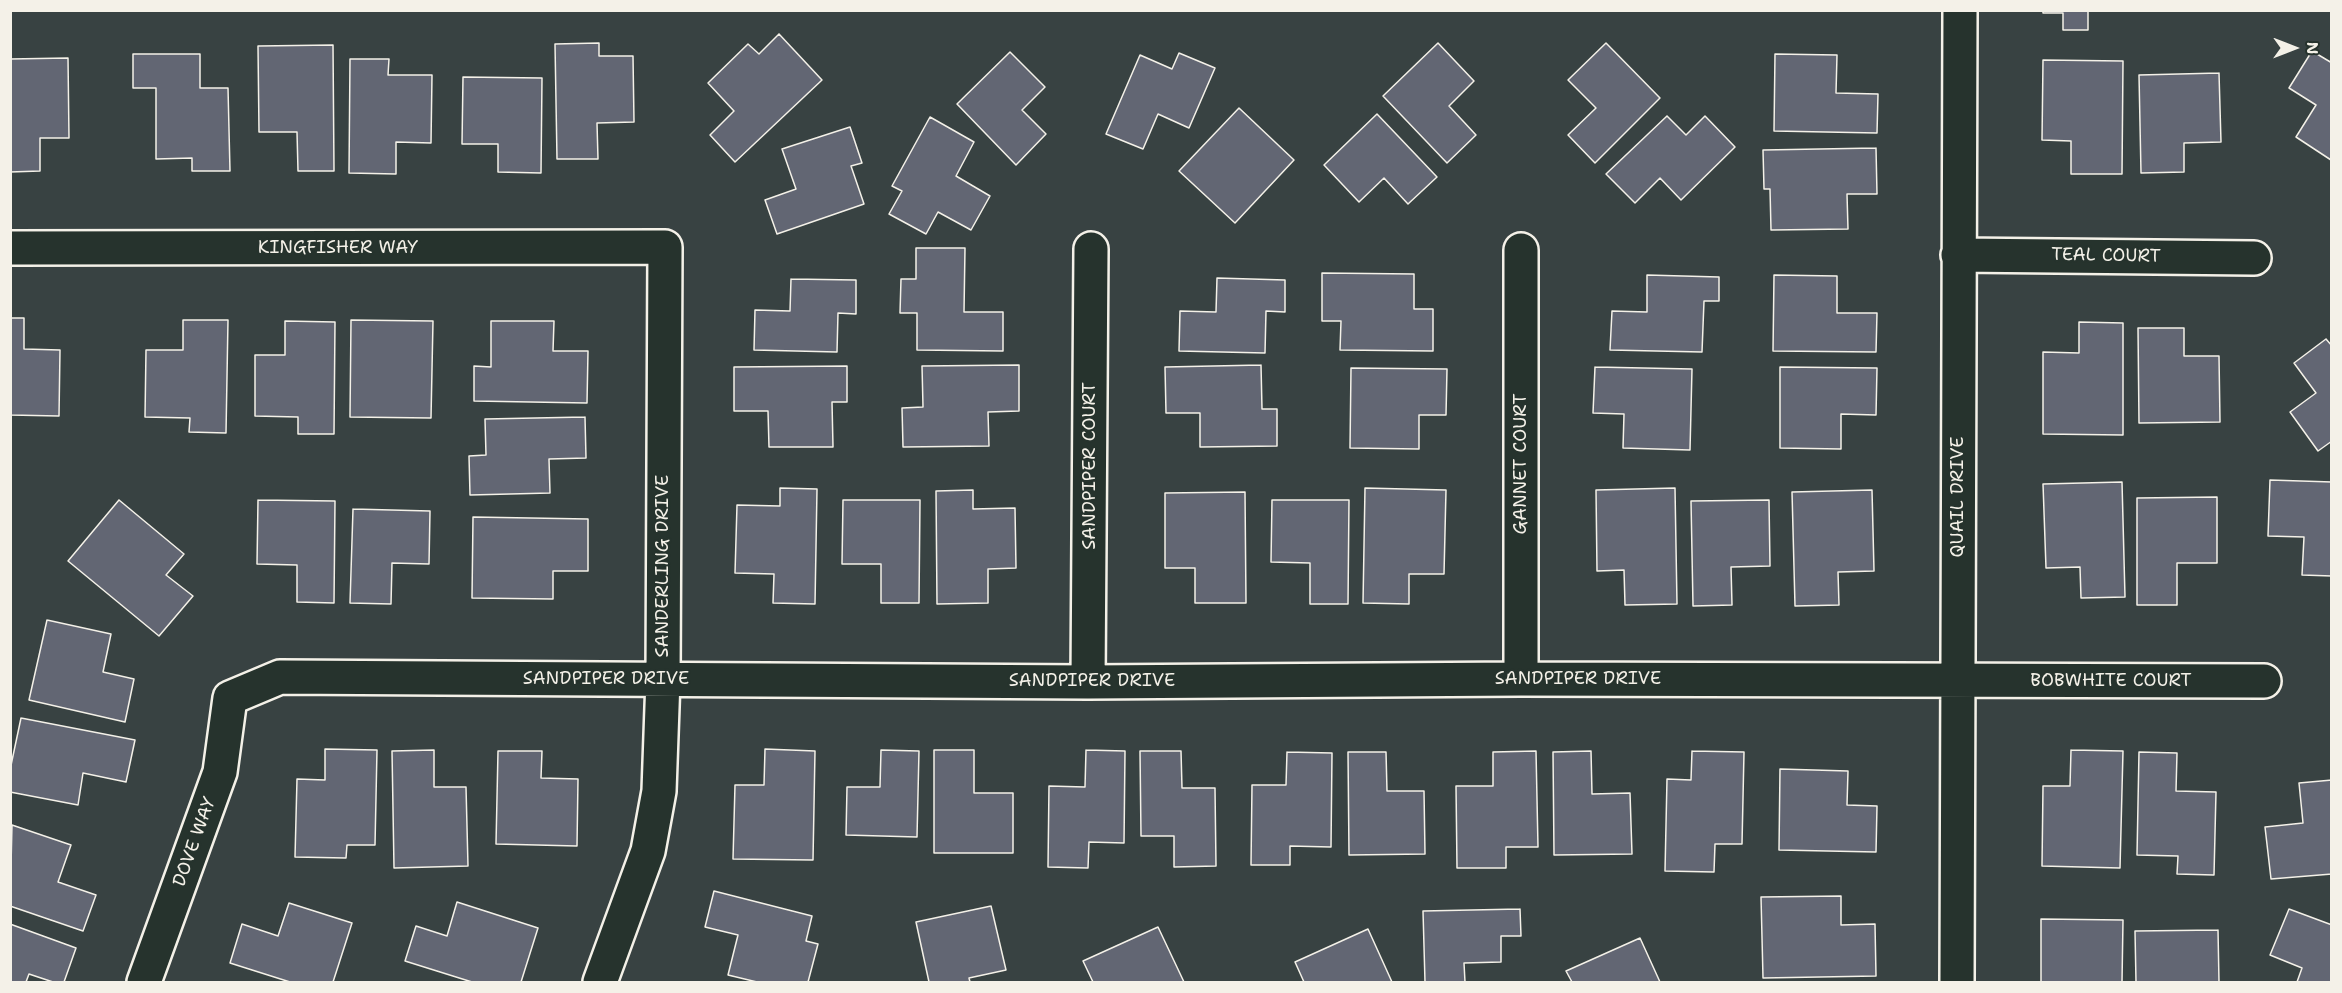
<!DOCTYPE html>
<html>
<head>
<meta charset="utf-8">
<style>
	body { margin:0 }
	#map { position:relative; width:2342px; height:993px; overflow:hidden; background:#384242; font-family:"Shantell Sans",sans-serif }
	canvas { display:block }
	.frame { position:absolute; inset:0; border:12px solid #f4f1e8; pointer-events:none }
	.north { position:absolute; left:2264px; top:18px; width:60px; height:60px; -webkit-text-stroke:4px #26332d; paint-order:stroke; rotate:90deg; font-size:16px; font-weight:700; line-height:24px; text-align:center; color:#f4f1e8 }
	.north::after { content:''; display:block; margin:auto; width:21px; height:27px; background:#f4f1e8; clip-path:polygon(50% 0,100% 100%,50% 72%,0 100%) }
</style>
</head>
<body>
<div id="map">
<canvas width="2342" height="993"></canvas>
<div class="frame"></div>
<div class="north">N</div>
</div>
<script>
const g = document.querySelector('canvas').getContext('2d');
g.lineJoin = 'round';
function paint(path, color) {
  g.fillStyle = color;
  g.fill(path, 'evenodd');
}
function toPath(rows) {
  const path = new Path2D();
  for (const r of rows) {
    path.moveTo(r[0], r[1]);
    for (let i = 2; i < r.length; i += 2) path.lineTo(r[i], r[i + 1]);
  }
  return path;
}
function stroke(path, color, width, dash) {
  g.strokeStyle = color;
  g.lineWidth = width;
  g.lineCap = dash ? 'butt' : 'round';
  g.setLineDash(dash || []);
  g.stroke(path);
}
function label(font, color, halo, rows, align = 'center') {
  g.font = font + ' "Shantell Sans",sans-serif';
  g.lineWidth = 4.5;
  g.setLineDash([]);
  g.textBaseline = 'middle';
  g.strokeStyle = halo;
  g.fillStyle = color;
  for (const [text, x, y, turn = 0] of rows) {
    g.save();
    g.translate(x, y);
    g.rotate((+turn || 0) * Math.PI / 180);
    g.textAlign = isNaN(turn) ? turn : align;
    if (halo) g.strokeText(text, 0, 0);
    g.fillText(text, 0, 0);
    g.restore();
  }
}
const building = toPath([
	[2043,10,2088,10,2088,30,2063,30,2063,13,2043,13,2043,10],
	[779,34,822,80,735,162,710,135,734,111,708,83,748,44,759,54,779,34],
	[599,43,599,56,633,56,634,122,597,123,598,159,557,159,555,44,599,43],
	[1438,43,1474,81,1449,106,1476,135,1447,163,1383,96,1438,43],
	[1606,43,1660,98,1595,163,1568,135,1596,108,1568,80,1606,43],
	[333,45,334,171,298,171,297,132,259,132,258,46,333,45],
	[2312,51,2332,63,2331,160,2296,137,2316,105,2289,88,2312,51],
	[1010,52,1045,87,1022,110,1046,134,1016,165,957,104,1010,52],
	[1179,53,1215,68,1189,128,1158,114,1143,149,1106,134,1140,55,1172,69,1179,53],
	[133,54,200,54,200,88,228,88,230,171,192,171,192,158,156,159,156,88,133,88,133,54],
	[1775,54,1837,55,1836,93,1878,94,1877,133,1774,131,1775,54],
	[68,58,69,138,40,138,40,171,10,172,10,59,68,58],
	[350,59,389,59,388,75,432,75,431,143,396,142,396,174,349,173,350,59],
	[2043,60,2123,61,2122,174,2071,174,2071,141,2042,140,2043,60],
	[2219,73,2221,142,2184,143,2184,172,2141,173,2139,75,2219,73],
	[463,77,542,78,541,173,498,172,498,144,462,144,463,77],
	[1239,108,1294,160,1235,223,1179,171,1239,108],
	[1377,114,1437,177,1408,204,1384,178,1359,202,1324,165,1377,114],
	[1667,116,1686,135,1705,116,1735,147,1681,200,1660,178,1635,203,1606,174,1667,116],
	[930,117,974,142,956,176,990,196,971,230,938,212,926,234,889,214,902,191,892,186,930,117],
	[850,127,862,163,851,166,864,204,777,234,765,200,796,189,782,149,850,127],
	[1876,148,1877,194,1847,194,1848,229,1771,230,1770,189,1764,189,1763,150,1876,148],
	[916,248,965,248,964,312,1003,312,1003,351,917,350,917,313,900,313,901,279,916,279,916,248],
	[1322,273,1414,274,1414,309,1433,309,1433,351,1340,350,1341,321,1322,321,1322,273],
	[1647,275,1719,277,1719,301,1704,301,1702,352,1610,350,1612,311,1647,312,1647,275],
	[1774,275,1837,276,1837,313,1877,313,1876,352,1773,351,1774,275],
	[1217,278,1285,280,1285,312,1266,311,1265,353,1179,351,1180,311,1216,312,1217,278],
	[791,279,856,280,856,314,838,313,837,352,754,350,755,310,790,311,791,279],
	[10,318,24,318,24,349,60,350,59,416,10,415,10,318],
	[183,320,228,320,226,433,189,432,190,418,145,417,146,350,183,350,183,320],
	[351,320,433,321,431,418,350,417,351,320],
	[285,321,335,322,334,434,298,434,298,417,255,416,255,355,285,355,285,321],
	[491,321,554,321,553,351,588,351,587,403,474,401,474,366,491,367,491,321],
	[2079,322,2123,323,2123,435,2043,434,2043,352,2079,353,2079,322],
	[2138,328,2184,328,2184,356,2219,356,2220,422,2139,423,2138,328],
	[2326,339,2332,346,2332,441,2318,451,2290,412,2316,393,2294,363,2326,339],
	[1019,365,1019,411,988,412,989,446,903,447,902,408,923,407,922,366,1019,365],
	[1261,365,1262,409,1277,409,1277,446,1200,447,1200,413,1166,413,1165,367,1261,365],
	[847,366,847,402,832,402,833,447,769,447,768,411,734,411,734,367,847,366],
	[1595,367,1692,369,1690,450,1623,448,1624,414,1593,413,1595,367],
	[1780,367,1877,368,1876,415,1841,414,1841,449,1780,448,1780,367],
	[1351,368,1447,369,1446,415,1419,415,1419,449,1350,448,1351,368],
	[585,417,586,458,549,459,550,493,470,495,469,456,486,455,485,419,585,417],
	[2270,480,2332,482,2332,576,2302,575,2304,537,2268,536,2270,480],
	[2122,482,2125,597,2081,598,2080,567,2046,568,2043,484,2122,482],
	[780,488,817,489,815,604,773,603,774,574,735,573,737,505,780,506,780,488],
	[1365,488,1446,490,1444,574,1409,574,1409,604,1363,603,1365,488],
	[1675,488,1677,604,1625,605,1624,570,1597,571,1596,490,1675,488],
	[973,490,973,509,1015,508,1016,568,988,569,988,603,937,604,936,491,973,490],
	[1872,490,1874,571,1838,572,1839,605,1795,606,1792,492,1872,490],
	[1245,492,1246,603,1195,603,1195,568,1165,568,1165,493,1245,492],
	[2217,497,2217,563,2177,563,2177,605,2137,605,2137,498,2217,497],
	[119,500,184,554,166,575,193,596,159,636,68,561,119,500],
	[258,500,335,501,334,603,297,602,297,565,257,564,258,500],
	[843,500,920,500,919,603,881,603,881,564,842,564,843,500],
	[1272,500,1349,500,1348,604,1310,604,1310,563,1271,562,1272,500],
	[1769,500,1770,566,1731,567,1732,605,1693,606,1691,501,1769,500],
	[353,509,430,511,429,564,392,563,391,604,350,603,353,509],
	[473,517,588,519,588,571,553,571,553,599,472,598,473,517],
	[47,620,111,634,103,672,134,679,125,722,29,700,47,620],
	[21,718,135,740,126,782,83,773,78,805,10,792,10,770,21,718],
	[325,749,377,750,375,845,347,845,346,858,295,857,297,779,325,780,325,749],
	[765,749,815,751,813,860,733,859,735,785,764,785,765,749],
	[434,750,434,787,466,787,468,866,394,868,392,751,434,750],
	[881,750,919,751,917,837,846,835,847,787,880,787,881,750],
	[934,750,974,750,974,793,1013,793,1013,853,934,853,934,750],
	[1086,750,1125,751,1124,843,1089,842,1088,868,1048,867,1049,786,1085,787,1086,750],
	[2071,750,2123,751,2120,868,2042,866,2043,786,2070,786,2071,750],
	[498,751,542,751,541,778,578,779,577,846,496,844,498,751],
	[1140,751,1181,751,1182,788,1215,788,1216,866,1174,867,1174,836,1141,836,1140,751],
	[1536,751,1538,847,1506,847,1506,868,1457,868,1456,786,1493,786,1493,752,1536,751],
	[1591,751,1592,794,1630,793,1632,854,1554,855,1553,752,1591,751],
	[1692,751,1744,752,1742,844,1715,844,1714,872,1665,871,1667,779,1691,780,1692,751],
	[1287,752,1332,753,1331,847,1290,846,1290,865,1251,865,1252,785,1286,785,1287,752],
	[1348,752,1386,752,1387,791,1424,791,1425,854,1349,855,1348,752],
	[2139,752,2177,753,2176,791,2216,792,2214,875,2177,874,2178,856,2137,855,2139,752],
	[1780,769,1848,771,1847,805,1877,806,1876,852,1779,850,1780,769],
	[2332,780,2332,874,2271,879,2265,827,2303,823,2299,783,2332,780],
	[12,825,71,845,58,882,96,895,83,931,10,906,12,825],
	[714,891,812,916,806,941,818,944,808,982,757,982,728,975,738,935,705,927,714,891],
	[1841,896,1841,925,1875,924,1876,976,1763,978,1761,897,1841,896],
	[457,902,538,928,521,982,472,982,405,961,416,926,447,936,457,902],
	[289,903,352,923,333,982,290,982,230,963,242,924,278,936,289,903],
	[991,906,1006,970,969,978,970,982,929,982,916,922,991,906],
	[1520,909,1521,936,1501,936,1501,962,1464,963,1465,982,1425,982,1423,911,1520,909],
	[2289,909,2332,925,2332,982,2297,982,2302,968,2270,955,2289,909],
	[2041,919,2123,920,2122,982,2041,982,2041,919],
	[10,924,76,948,64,982,53,982,29,974,26,982,10,982,10,924],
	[1158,927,1184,982,1093,982,1083,961,1158,927],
	[1368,929,1392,982,1304,982,1295,962,1368,929],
	[2218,930,2219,982,2136,982,2135,931,2218,930],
	[1640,938,1660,982,1572,982,1566,971,1640,938]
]);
paint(building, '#626673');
stroke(building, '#f4f1e8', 1.5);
const minor = toPath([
	[10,248,665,247,663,679,659,791,648,851,600,982],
	[1521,250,1521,679],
	[1958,255,2254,258],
	[1088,682,1091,249],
	[144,982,220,772,230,698,280,677,1088,682,1521,679,2264,681],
	[1957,982,1960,10]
]);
stroke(minor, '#f4f1e8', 38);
stroke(minor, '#26332d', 33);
label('18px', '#f4f1e8', '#26332d', [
	["KINGFISHER WAY",338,248],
	["TEAL COURT",2106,256,1],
	["GANNET COURT",1521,464,-90],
	["SANDPIPER COURT",1090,466,-90],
	["QUAIL DRIVE",1958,497,-90],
	["SANDERLING DRIVE",663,566,-90],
	["SANDPIPER DRIVE",606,679],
	["SANDPIPER DRIVE",1578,679],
	["SANDPIPER DRIVE",1092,681],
	["BOBWHITE COURT",2111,681],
	["DOVE WAY",195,842,-70]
]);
</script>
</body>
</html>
